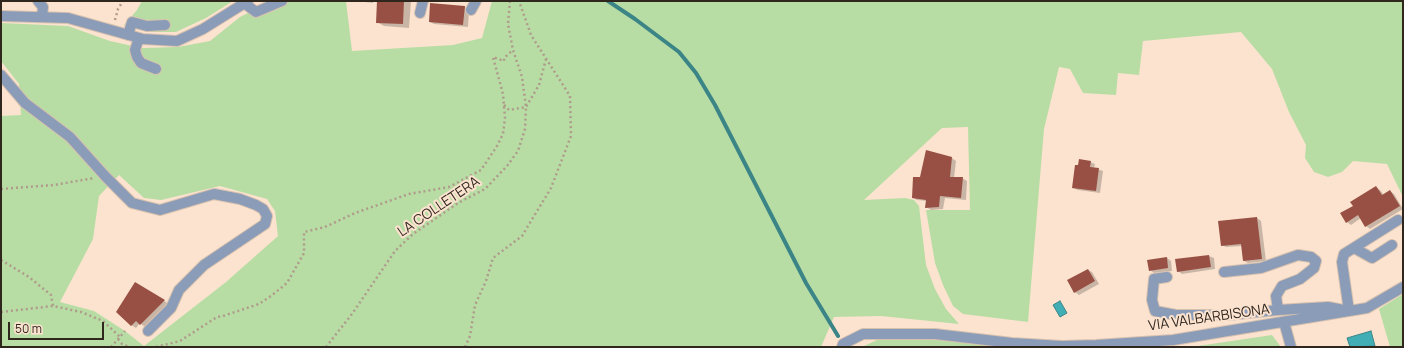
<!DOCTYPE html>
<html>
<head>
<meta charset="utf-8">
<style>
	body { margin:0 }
	#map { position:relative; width:1404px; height:348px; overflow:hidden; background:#fce3cf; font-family:Manrope,sans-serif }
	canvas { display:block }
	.frame { position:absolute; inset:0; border:2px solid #2f261e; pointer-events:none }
	.scale { position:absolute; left:8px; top:322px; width:96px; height:18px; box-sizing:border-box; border:2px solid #2f261e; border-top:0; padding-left:5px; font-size:12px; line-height:14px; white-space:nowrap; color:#2f261e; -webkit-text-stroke:3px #fce3cf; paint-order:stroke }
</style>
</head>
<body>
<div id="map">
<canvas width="1404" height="348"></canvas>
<div class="frame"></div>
<div class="scale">50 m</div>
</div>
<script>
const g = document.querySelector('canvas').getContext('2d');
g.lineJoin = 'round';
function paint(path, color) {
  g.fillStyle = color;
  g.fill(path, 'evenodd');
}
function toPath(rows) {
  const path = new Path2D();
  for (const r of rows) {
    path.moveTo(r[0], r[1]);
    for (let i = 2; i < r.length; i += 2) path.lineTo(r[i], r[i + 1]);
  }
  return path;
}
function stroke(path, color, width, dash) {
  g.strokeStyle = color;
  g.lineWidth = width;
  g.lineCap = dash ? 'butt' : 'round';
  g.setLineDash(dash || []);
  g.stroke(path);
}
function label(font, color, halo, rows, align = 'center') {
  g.font = font + ' Manrope,sans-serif';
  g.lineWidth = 4;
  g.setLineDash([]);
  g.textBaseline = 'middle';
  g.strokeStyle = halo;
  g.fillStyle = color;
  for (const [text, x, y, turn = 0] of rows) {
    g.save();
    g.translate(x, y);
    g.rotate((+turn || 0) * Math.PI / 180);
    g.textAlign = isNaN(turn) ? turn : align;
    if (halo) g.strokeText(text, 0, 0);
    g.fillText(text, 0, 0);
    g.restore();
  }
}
paint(toPath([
	[142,1,233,1,206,18,176,32,147,32,124,25,137,10],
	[275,1,346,1,352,51,453,45,482,38,492,1,1403,1,1403,197,1387,164,1353,161,1342,172,1328,177,1314,172,1305,158,1306,145,1289,112,1272,69,1241,32,1143,41,1139,75,1118,73,1116,95,1083,93,1070,69,1059,67,1044,129,1028,322,963,314,953,306,943,285,935,263,926,210,970,210,968,127,942,128,864,200,905,198,914,200,919,206,926,265,935,289,946,309,959,324,881,316,834,317,821,347,1,347,1,116,21,115,19,84,1,61,1,23,68,26,110,41,142,48,178,47,210,41,240,17,248,13,258,17,278,9],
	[119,175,144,198,161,200,220,186,267,199,275,211,278,236,226,282,144,346,125,331,94,311,60,302,93,239,99,196],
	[1403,294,1403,347,1390,347,1379,309],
	[1272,335,1281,347,1191,347],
	[879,339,943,339,1000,346,1001,347,862,347]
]), '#b8dda4');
const water = toPath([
	[1060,301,1067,313,1060,317,1053,305,1060,301],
	[1371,331,1375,346,1350,347,1347,338,1371,331]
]);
paint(water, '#40aeb4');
stroke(water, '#3b8587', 1);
paint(toPath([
	[357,1,373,1,373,3],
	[378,1,411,1,409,28,384,26,377,22],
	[465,7,469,10,468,27,434,24,430,22],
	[926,152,952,158,956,161,954,178,962,178,967,181,966,200,945,198,943,209,931,210,926,207,927,201,917,200,913,198,921,178],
	[1090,162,1095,164,1094,168,1103,171,1100,193,1078,190,1073,188],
	[1376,187,1380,190,1384,195,1390,191,1394,194,1403,209,1370,229,1366,226,1361,218,1351,225,1347,222,1354,206],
	[1257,218,1261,221,1266,261,1248,263,1244,261,1242,246,1226,247,1222,245],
	[1209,256,1214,258,1215,269,1182,274,1178,271,1176,260],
	[1167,258,1171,261,1172,271,1154,273,1150,270],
	[1088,270,1092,272,1099,284,1079,295,1075,292],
	[135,283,169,304,145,327,140,323,136,328,131,325]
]), '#0003');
stroke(toPath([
	[608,1,635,19,679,52,696,73,715,105,806,283,838,336]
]), '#3b8587', 4);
paint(toPath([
	[377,1,404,1,403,24,376,23],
	[430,3,465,6,463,25,429,22],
	[926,150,952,157,950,177,963,177,961,198,940,196,939,207,925,208,926,200,912,198,913,177,920,177],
	[1079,159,1091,161,1090,167,1099,168,1096,191,1072,188,1075,165,1078,165],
	[1376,186,1382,195,1390,190,1400,206,1365,227,1358,215,1346,223,1340,213,1353,206,1350,202],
	[1257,217,1262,259,1243,261,1241,244,1221,246,1218,221],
	[1209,255,1211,267,1177,272,1175,259],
	[1167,257,1168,268,1149,271,1147,260],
	[1088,269,1095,281,1074,293,1067,280],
	[135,282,165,300,140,325,136,321,131,326,116,312]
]), '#975043');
const minor = toPath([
	[38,1,43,7,42,17],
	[244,3,256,12,282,1],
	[471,10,476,1],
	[420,13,423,1],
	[1,16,68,18,143,39,177,41,203,29,248,1],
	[128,35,132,22,147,26,165,25],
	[139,38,135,50,137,57,141,63,156,69],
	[1,75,25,103,70,137,105,176,132,203,160,210,214,194,240,199,256,205,263,209,267,216,265,224,204,265,179,290,171,308,148,331],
	[1354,248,1372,258,1392,245],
	[1224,272,1261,268,1298,255,1311,257,1316,261,1314,268,1300,279,1282,286,1276,296,1278,310,1328,307,1349,311,1342,262,1344,254,1398,220],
	[1167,277,1154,279,1152,300,1155,311,1176,315,1228,315,1278,310],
	[1284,322,1291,347],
	[842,347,843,344,863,334,935,334,1012,343,1062,346,1096,345,1173,340,1367,308,1403,287]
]);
stroke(minor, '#d7c1af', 12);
stroke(toPath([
	[115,20,118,9,123,1],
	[504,105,509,110,526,107,539,85,546,59],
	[1,189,54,185,94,178],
	[1,260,29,277,51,295,53,306],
	[1,312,53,306,81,312,103,321,120,337],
	[118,339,122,344,129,347],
	[111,347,125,331],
	[156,347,180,341,217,317,223,316,259,304,271,296,287,283,304,253,304,232,325,227,355,213,409,194,449,187,481,170,497,146,503,134,505,118,503,94,493,57,504,61,504,58,513,50],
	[326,347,352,314,395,251,413,234,458,203,485,189,507,166,518,151,525,129,526,107,522,77,513,50,508,24,510,1],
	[465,347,470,336,475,305,486,281,493,258,522,236,551,188,571,136,570,96,531,35,519,1]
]), '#ae9b8c', 2.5, [2, 3]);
stroke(minor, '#8a9cb7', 10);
label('14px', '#2f261e', '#fce3cf', [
	["LA COLLETERA",439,207,-34],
	["VIA VALBARBISONA",1209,318,-8]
]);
</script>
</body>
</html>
